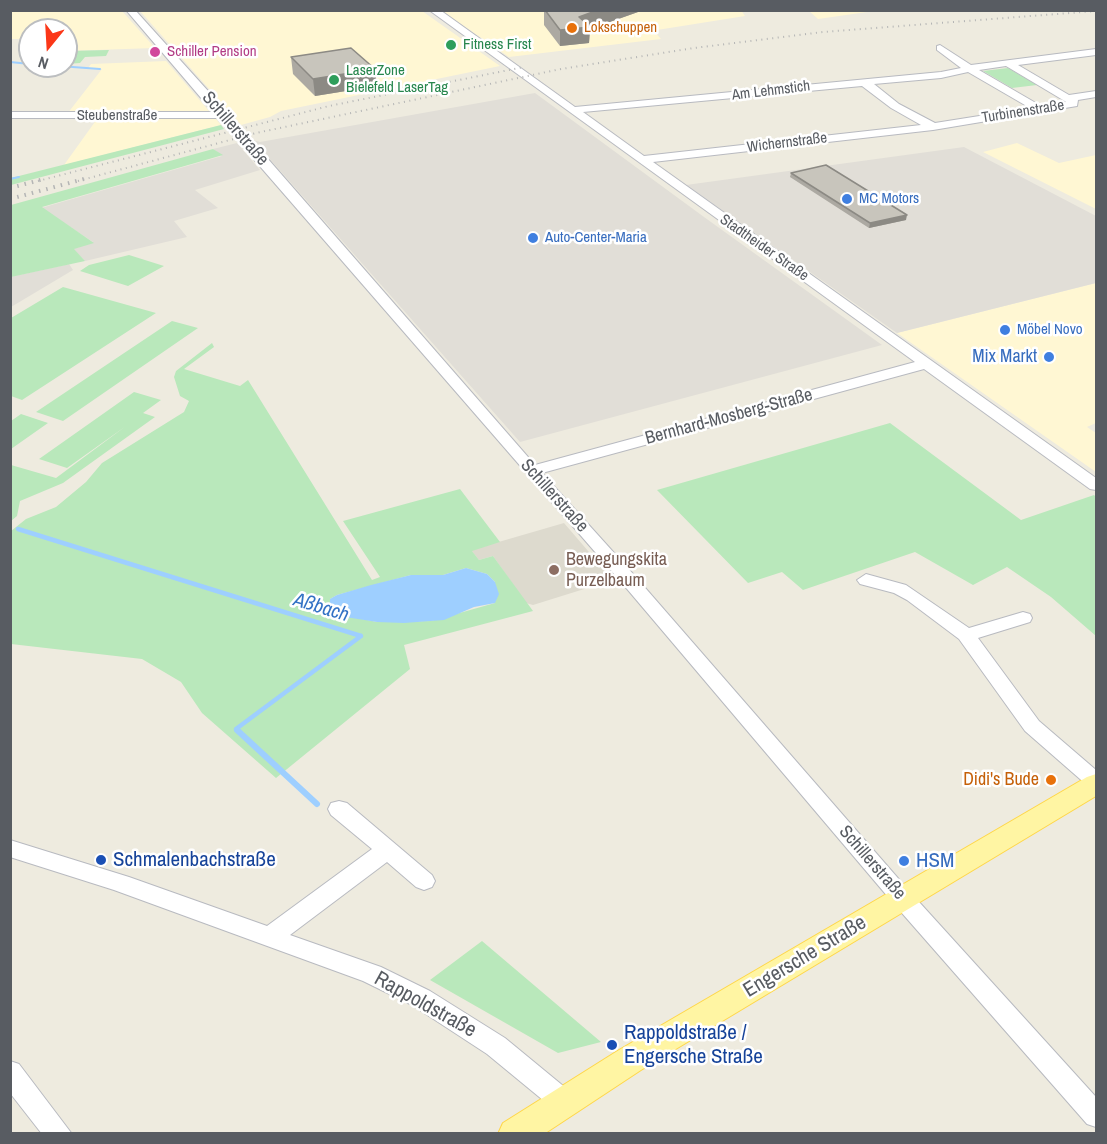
<!DOCTYPE html>
<html>
<head>
<meta charset="utf-8">
<style>
	body { margin:0 }
	#map { position:relative; width:1107px; height:1144px; overflow:hidden; background:#eeebdf; font-family:"Archivo Narrow",sans-serif }
	canvas { display:block }
	.frame { position:absolute; inset:0; border:12px solid #585c62; pointer-events:none }
	.north { position:absolute; left:18px; top:18px; width:60px; height:60px; box-sizing:border-box; background:#fff; border:2px solid #bcbec0; border-radius:50%; rotate:198deg; font-size:16px; font-weight:700; line-height:24px; text-align:center; color:#585c62 }
	.north::after { content:''; display:block; margin:auto; width:21px; height:27px; background:#fb3718; clip-path:polygon(50% 0,100% 100%,50% 72%,0 100%) }
</style>
</head>
<body>
<div id="map">
<canvas width="1107" height="1144"></canvas>
<div class="frame"></div>
<div class="north">N</div>
</div>
<script>
const g = document.querySelector('canvas').getContext('2d');
g.lineJoin = 'round';
function paint(path, color) {
  g.fillStyle = color;
  g.fill(path, 'evenodd');
}
function toPath(rows) {
  const path = new Path2D();
  for (const r of rows) {
    path.moveTo(r[0], r[1]);
    for (let i = 2; i < r.length; i += 2) path.lineTo(r[i], r[i + 1]);
  }
  return path;
}
function stroke(path, color, width, dash) {
  g.strokeStyle = color;
  g.lineWidth = width;
  g.lineCap = dash ? 'butt' : 'round';
  g.setLineDash(dash || []);
  g.stroke(path);
}
function label(font, color, halo, rows, align = 'center') {
  g.font = font + ' "Archivo Narrow",sans-serif';
  g.lineWidth = 5;
  g.setLineDash([]);
  g.textBaseline = 'middle';
  g.strokeStyle = halo;
  g.fillStyle = color;
  for (const [text, x, y, turn = 0] of rows) {
    g.save();
    g.translate(x, y);
    g.rotate((+turn || 0) * Math.PI / 180);
    g.textAlign = isNaN(turn) ? turn : align;
    if (halo) g.strokeText(text, 0, 0);
    g.fillText(text, 0, 0);
    g.restore();
  }
}
paint(toPath([
	[741,10,745,16,657,30,655,32,661,39,509,57,442,11],
	[881,10,818,19,809,11,809,10],
	[10,11,122,11,155,48,66,51,66,30,30,30,30,39,11,39],
	[140,11,422,11,500,66,281,111,270,117,241,125],
	[166,61,221,125,64,165,97,119,64,118,102,69,88,68,91,64],
	[1017,143,1059,163,1096,155,1096,209,983,152],
	[1096,283,1096,423,1087,427,1096,433,1096,472,897,333]
]), '#fff7d3');
paint(toPath([
	[535,93,704,217,882,345,520,442,253,140,260,142],
	[237,143,260,170,195,190,218,208,174,221,187,237,85,261,73,249,93,242,41,208,222,156,213,149],
	[964,147,1096,216,1096,283,897,333,686,185],
	[69,264,73,270,11,307,10,277]
]), '#e1ded7');
paint(toPath([
	[564,523,613,580,533,605,526,603,493,556,479,560,471,550]
]), '#dddace');
paint(toPath([
	[109,50,106,56,85,57,80,63,66,64,66,51],
	[1008,68,1037,85,1012,88,983,71],
	[221,125,224,129,11,185,11,178],
	[213,149,223,155,42,207,94,243,74,249,85,261,11,277,11,205],
	[129,255,164,266,128,286,80,271,89,265],
	[63,287,156,313,22,400,11,396,11,318],
	[172,321,198,328,63,421,36,412],
	[212,343,214,347,184,369,240,386,248,380,372,580,380,577,343,521,460,489,500,542,472,551,479,560,493,556,533,611,404,645,410,669,276,778,202,713,181,682,142,659,11,644,11,531,26,519,56,507,86,482,102,463,184,412,189,401,180,396,174,377,176,371],
	[466,568,487,574,495,582,495,603,431,621,377,622,333,613,330,599,337,595,411,575,443,575],
	[134,392,161,400,143,413,155,417,63,483,20,501,17,516,11,521,11,465,56,478,126,426,67,468,39,459],
	[21,414,48,423,11,449,11,421],
	[890,423,1021,520,1094,495,1096,497,1096,636,1051,597,1007,567,973,585,915,552,803,590,782,572,748,583,657,490],
	[482,941,601,1042,558,1053,430,980]
]), '#b9e8bb');
paint(toPath([
	[466,568,487,574,495,582,499,594,495,603,474,607,444,620,404,623,377,622,339,616,333,613,330,605,330,599,337,595,371,585,411,575,443,575]
]), '#9ecfff');
stroke(toPath([
	[10,62,30,64],
	[59,66,100,69],
	[10,179,19,177]
]), '#9ecfff', 2);
stroke(toPath([
	[18,529,361,636],
	[239,731,236,729,361,636]
]), '#9ecfff', 4.5);
stroke(toPath([
	[237,730,317,804]
]), '#9ecfff', 6);
const minor = toPath([
	[126,10,135,10,227,112,535,465,915,362,429,10,440,10,575,107,941,72,961,68,937,50,937,46,940,45,971,65,1096,49,1096,55,1018,65,1069,95,1096,91,1096,97,1078,100,1077,106,933,130,653,162,1096,478,1096,490,1090,489,924,369,542,473,634,575,910,892,1096,1097,1096,1127,1087,1124,894,904,622,583,218,118,10,118,10,112,213,112,126,10],
	[1006,66,1063,100,1066,102,1041,106,979,70,1006,66],
	[968,72,1030,108,935,123,899,104,874,84,941,78,968,72],
	[862,86,891,108,921,125,644,156,583,112,862,86],
	[866,574,906,585,969,628,1023,612,1030,614,1032,618,1030,622,978,638,1039,721,1096,770,1096,789,1088,786,1025,731,959,639,907,600,894,593,860,584,857,580,866,574],
	[339,801,347,803,432,875,435,881,432,887,424,890,416,887,387,862,290,935,381,967,430,991,505,1038,573,1094,577,1102,573,1110,564,1114,555,1110,487,1054,412,1005,363,981,114,890,10,857,10,840,129,877,267,926,372,849,331,815,328,809,331,803,339,801],
	[10,1061,19,1064,72,1134,42,1134,10,1093,10,1061]
]);
const major = toPath([
	[1096,774,1096,796,641,1070,544,1134,498,1134,503,1123,619,1050,1087,777,1096,774]
]);
stroke(minor, '#b8bac0', 2);
stroke(major, '#ffd647', 2);
paint(minor, '#fff');
paint(major, '#fff5a3');
stroke(toPath([
	[38,181,329,106,524,67],
	[78,181,256,133,561,69,694,48,823,32,1096,11]
]), '#b4b5b5', 2, [1, 4.5]);
stroke(toPath([
	[10,188,44,179],
	[10,199,84,179]
]), '#b4b5b5', 4, [1.5, 6]);
paint(toPath([
	[544,10,638,10,638,12,590,29,589,43,560,46,544,25],
	[291,57,377,86,315,96,293,74],
	[791,173,906,220,869,228,790,177]
]), '#aca9a2');
paint(toPath([
	[598,10,638,10,638,12,590,29,589,43,560,46,560,30,579,17],
	[375,69,377,86,315,96,313,79],
	[907,215,906,220,869,228,870,223]
]), '#8c8a84');
const building = toPath([
	[545,10,598,10,579,17,590,27,560,30,545,10],
	[351,48,375,69,313,79,291,57,351,48],
	[826,165,907,215,870,223,791,173,826,165]
]);
paint(building, '#c8c5bc');
stroke(building, '#8c8a84', 1.5);
for (const [x, y, r, color] of [
	[572,28,6,"#e8710a"],
	[451,45,6,"#2e9e5b"],
	[155,52,6,"#d1479c"],
	[334,80,6,"#2e9e5b"],
	[847,199,6,"#3f7fe0"],
	[533,238,6,"#3f7fe0"],
	[1005,330,6,"#3f7fe0"],
	[1049,357,6,"#3f7fe0"],
	[554,570,6,"#8d6e63"],
	[1051,780,6,"#e8710a"],
	[101,860,6,"#1a4fb4"],
	[904,861,6,"#3f7fe0"],
	[612,1045,6,"#1a4fb4"]
]) {
  const dot = new Path2D();
  dot.arc(x, y, r, 0, 2 * Math.PI);
  g.fillStyle = color;
  g.fill(dot);
  stroke(dot, '#fff', 2);
}
label('15px', '#c56008', '#fff', [
	["Lokschuppen",584,28]
], 'left');
label('15px', '#27864d', '#fff', [
	["Fitness First",463,45],
	["LaserZone",346,71],
	["Bielefeld LaserTag",346,88]
], 'left');
label('15px', '#b23c85', '#fff', [
	["Schiller Pension",167,52]
], 'left');
label('15px', '#585c62', '#fff', [
	["Am Lehmstich",771,91,-7],
	["Turbinenstraße",1023,112,-9],
	["Steubenstraße",117,116],
	["Wichernstraße",787,143,-7],
	["Stadtheider Straße",764,248,35]
]);
label('15px', '#366cbe', '#fff', [
	["MC Motors",859,199],
	["Auto-Center-Maria",545,238],
	["Möbel Novo",1017,330]
], 'left');
label('18px', '#585c62', '#fff', [
	["Schillerstraße",235,129,49],
	["Bernhard-Mosberg-Straße",729,417,-15],
	["Schillerstraße",554,496,48],
	["Schillerstraße",872,863,49]
]);
label('18px', '#366cbe', '#fff', [
	["Mix Markt",1037,357]
], 'right');
label('18px', '#785e54', '#fff', [
	["Bewegungskita",566,560],
	["Purzelbaum",566,581]
], 'left');
label('18px', '#c56008', '#fff', [
	["Didi's Bude",1039,780]
], 'right');
label('italic 20px', '#3372c5', '#fff', [
	["Aßbach",321,608,17]
]);
label('21px', '#164399', '#fff', [
	["Schmalenbachstraße",113,860],
	["Rappoldstraße /",624,1033],
	["Engersche Straße",624,1057]
], 'left');
label('21px', '#366cbe', '#fff', [
	["HSM",916,861]
], 'left');
label('21px', '#585c62', '#fff', [
	["Engersche Straße",805,957,-31],
	["Rappoldstraße",425,1005,29]
]);
</script>
</body>
</html>
